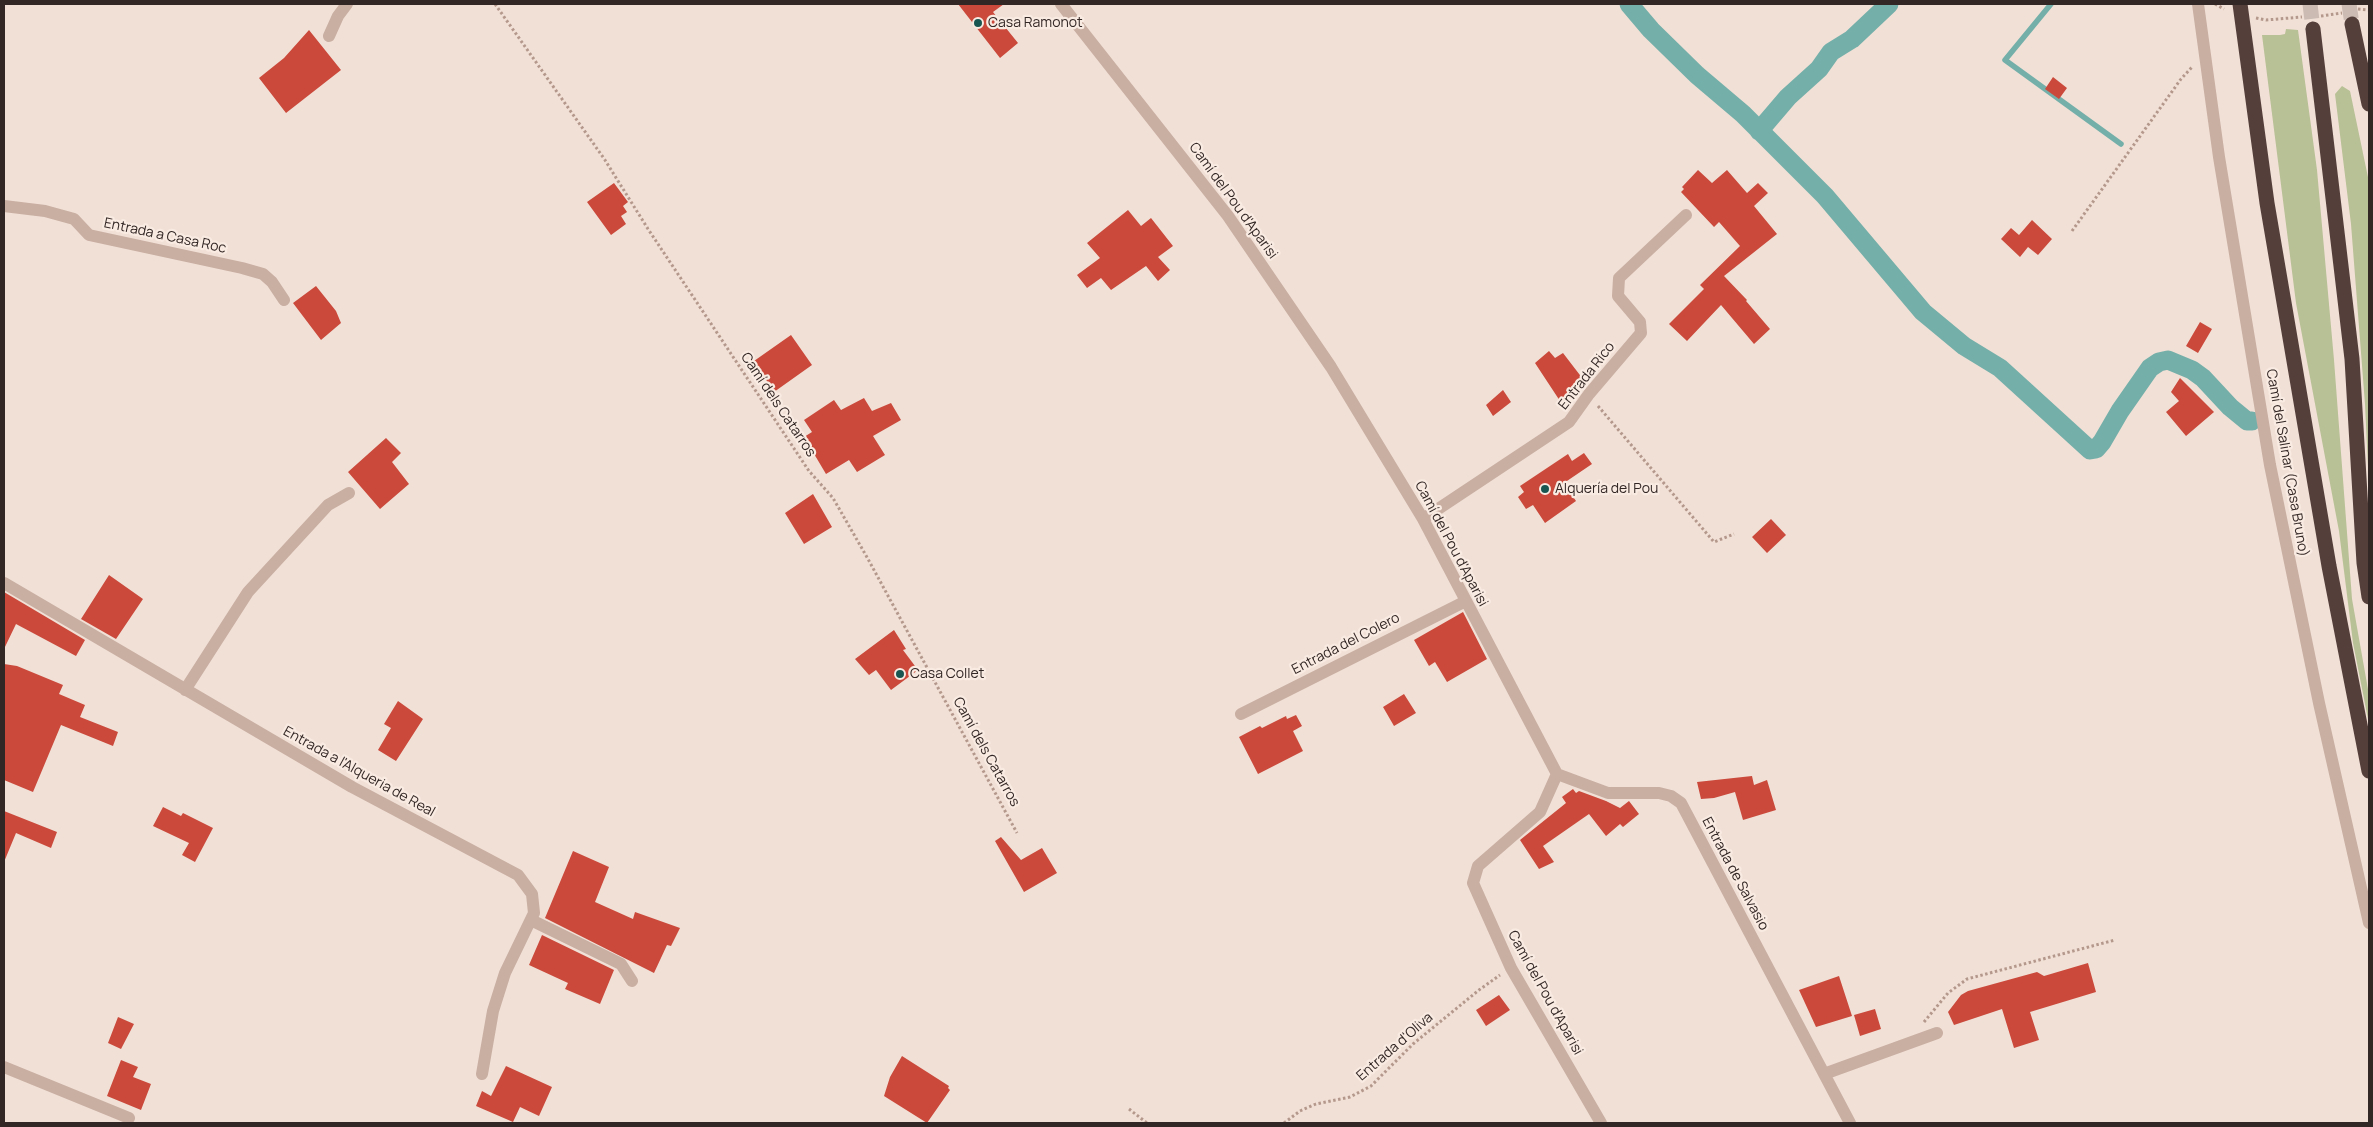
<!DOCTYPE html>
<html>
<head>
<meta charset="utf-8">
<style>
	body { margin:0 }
	#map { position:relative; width:2373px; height:1127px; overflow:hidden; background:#f1e0d6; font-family:Manrope,sans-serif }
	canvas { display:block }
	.frame { position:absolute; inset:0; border:5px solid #332725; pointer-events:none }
</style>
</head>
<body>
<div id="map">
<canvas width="2373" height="1127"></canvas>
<div class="frame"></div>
</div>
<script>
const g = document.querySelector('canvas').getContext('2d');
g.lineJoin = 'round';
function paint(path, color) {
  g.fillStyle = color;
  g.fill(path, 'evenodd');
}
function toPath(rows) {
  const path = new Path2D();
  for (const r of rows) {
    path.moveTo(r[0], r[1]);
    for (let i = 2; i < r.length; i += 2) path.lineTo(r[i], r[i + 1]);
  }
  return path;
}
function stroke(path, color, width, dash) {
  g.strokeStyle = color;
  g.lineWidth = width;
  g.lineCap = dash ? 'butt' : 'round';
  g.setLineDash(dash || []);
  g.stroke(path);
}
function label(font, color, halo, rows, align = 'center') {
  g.font = font + ' Manrope,sans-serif';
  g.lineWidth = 4.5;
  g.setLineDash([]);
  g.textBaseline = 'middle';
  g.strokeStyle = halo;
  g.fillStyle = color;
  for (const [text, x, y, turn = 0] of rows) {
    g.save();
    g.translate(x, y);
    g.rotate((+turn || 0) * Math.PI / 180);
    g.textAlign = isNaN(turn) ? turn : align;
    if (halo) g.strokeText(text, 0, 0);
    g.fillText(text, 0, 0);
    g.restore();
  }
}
paint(toPath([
	[2286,29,2298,30,2317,170,2334,360,2352,599,2369,695,2369,724,2353,643,2339,531,2296,303,2262,35,2280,35,2285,34],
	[2342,86,2350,91,2369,182,2369,488,2365,404,2351,224,2335,94]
]), '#b8c096');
stroke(toPath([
	[2051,4,2005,60,2121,144]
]), '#74afa9', 5.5);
stroke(toPath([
	[1629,4,1651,30,1697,75,1743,114,1825,196,1923,312,1964,346,2000,368,2090,450,2096,449,2102,442,2120,411,2150,368,2159,362,2168,360,2192,370,2203,378,2230,407,2247,421,2252,421],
	[1759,131,1788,97,1819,69,1831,52,1852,39,1889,4]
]), '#74afa9', 19);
paint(toPath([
	[958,4,1004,4,993,12,1018,43,1000,58],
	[309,30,341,70,286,113,259,78,284,58],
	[2053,77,2067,88,2059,99,2045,89],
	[1698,170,1712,183,1727,170,1747,193,1758,183,1768,193,1754,206,1777,234,1724,276,1747,300,1746,301,1770,329,1754,344,1721,305,1687,341,1669,324,1704,289,1700,285,1740,246,1719,222,1714,227,1681,192,1684,189,1682,187],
	[614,183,628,202,623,206,627,212,621,216,626,224,611,235,587,202],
	[1128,210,1141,226,1151,218,1173,246,1158,257,1170,270,1158,281,1146,266,1111,290,1101,278,1087,288,1077,275,1100,258,1087,243],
	[2032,220,2052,239,2038,255,2028,247,2020,257,2001,239,2011,228,2019,235],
	[316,286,336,311,341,323,321,340,293,303],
	[2200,322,2212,329,2198,353,2186,346],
	[791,335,812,365,774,392,754,361],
	[1549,351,1555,358,1563,353,1586,383,1560,401,1535,363],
	[2180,378,2214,412,2186,436,2166,412,2179,401,2171,392],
	[1503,390,1511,402,1493,416,1486,405],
	[864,398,872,411,891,403,901,420,873,436,885,455,857,472,849,460,826,474,804,437,812,432,804,420,834,400,841,410],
	[386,438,401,453,392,462,409,484,380,509,348,472],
	[1584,453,1592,464,1564,483,1576,501,1545,523,1533,505,1526,509,1518,497,1524,492,1520,486,1568,454,1572,461],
	[813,494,832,527,804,544,785,513],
	[1771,519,1786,535,1767,553,1752,537],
	[109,575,143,599,116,639,81,619],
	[4,592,85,640,76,656,16,624,4,649],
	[1463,612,1487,659,1447,682,1435,662,1429,666,1414,640],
	[894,630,906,649,903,650,918,670,891,690,876,670,869,675,855,659],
	[4,664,17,666,63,685,59,694,85,705,80,717,118,732,113,746,61,725,33,792,4,780],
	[1404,694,1416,713,1394,726,1383,707],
	[398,701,423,719,396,761,378,750,391,728,384,724],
	[1296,715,1302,726,1293,731,1303,751,1258,774,1239,737,1260,726,1262,728,1286,716,1287,719],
	[1752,776,1754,785,1767,780,1776,810,1743,820,1735,792,1714,798,1701,799,1697,782],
	[1573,789,1576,793,1579,791,1606,801,1620,808,1629,801,1639,814,1623,827,1620,824,1606,836,1589,814,1543,846,1554,862,1539,869,1520,840,1566,803,1562,797],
	[163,807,181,816,183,813,213,828,195,862,182,855,189,843,153,826],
	[4,811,57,832,51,848,16,833,4,862],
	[1001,837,1021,860,1042,848,1057,873,1024,892,995,841],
	[573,851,609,867,595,902,633,919,635,912,680,928,671,946,667,945,654,973,545,918],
	[542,935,614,970,600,1004,565,989,568,983,529,965],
	[2088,963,2096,992,2030,1012,2039,1040,2014,1048,2002,1009,1954,1025,1948,1012,1961,995,1968,991,2037,972,2044,976],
	[1839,976,1852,1016,1816,1027,1799,990],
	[1499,995,1510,1010,1486,1026,1476,1010],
	[1875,1009,1881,1029,1860,1036,1854,1015],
	[118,1017,134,1024,121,1049,108,1043],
	[902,1056,949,1086,948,1088,950,1090,927,1123,884,1096,890,1077],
	[121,1060,138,1067,133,1077,151,1084,141,1110,107,1096],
	[506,1066,552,1087,539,1116,520,1107,513,1122,476,1106,482,1091,491,1096]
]), '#ca493b');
stroke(toPath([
	[2310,4,2313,29],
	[2349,4,2352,24]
]), '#cbbbb3', 15, [15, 8]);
stroke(toPath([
	[495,4,605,160,648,229,809,471,833,498,868,559,1017,833],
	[2215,4,2224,9],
	[2358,9,2369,10],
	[2321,16,2342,13],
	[2256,18,2266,20,2302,17],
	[2072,231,2181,79,2193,66],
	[1598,406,1714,542,1734,534],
	[1924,1022,1948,993,1967,979,2115,940],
	[1129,1109,1147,1123],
	[1284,1123,1300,1111,1316,1104,1350,1097,1371,1086,1413,1044,1479,990,1500,975]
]), '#b5988c', 3, [2.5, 2.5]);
stroke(toPath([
	[1061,4,1228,216,1331,367,1423,519,1557,774,1540,812,1478,866,1473,883,1511,968,1601,1123],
	[2198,4,2219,157,2270,465,2319,703,2369,923],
	[329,36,338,16,347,4],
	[4,206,45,211,74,219,89,235,242,268,263,274,272,282,284,300],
	[1423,519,1569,422,1589,394,1641,333,1640,322,1618,296,1619,278,1686,215],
	[4,583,352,787,518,875,532,894,534,913,505,973,493,1011,482,1074],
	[185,690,248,592,328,505,349,493],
	[1241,714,1466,601],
	[1557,774,1608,793,1659,793,1671,796,1681,803,1850,1123],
	[531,920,621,964,632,981],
	[4,1067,129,1118],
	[1824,1074,1937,1033]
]), '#c9aea2', 12);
stroke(toPath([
	[2240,4,2267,203,2329,566,2369,771],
	[2352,24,2369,104],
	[2313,29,2352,359,2364,563,2369,597]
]), '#553f3b', 15);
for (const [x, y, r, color] of [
	[978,23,5,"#195651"],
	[1545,489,5,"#195651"],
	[900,674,5,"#195651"]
]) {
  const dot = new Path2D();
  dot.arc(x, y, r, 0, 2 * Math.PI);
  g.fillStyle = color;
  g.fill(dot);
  stroke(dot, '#f9ebe2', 2);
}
label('14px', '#332725', '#f9ebe2', [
	["Casa Ramonot",988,23],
	["Alquería del Pou",1555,489],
	["Casa Collet",910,674]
], 'left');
label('14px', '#332725', '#f9ebe2', [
	["Camí del Pou d'Aparisi",1233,201,54],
	["Entrada a Casa Roc",165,236,12],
	["Entrada Rico",1587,376,-52],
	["Camí dels Catarros",778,405,56],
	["Camí del Salinar (Casa Bruno)",2287,463,80],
	["Camí del Pou d'Aparisi",1451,544,62],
	["Entrada del Colero",1346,644,-27],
	["Camí dels Catarros",986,752,61],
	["Entrada a l'Alqueria de Real",359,772,29],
	["Entrada de Salvasio",1735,874,62],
	["Camí del Pou d'Aparisi",1545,993,61],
	["Entrada d'Oliva",1395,1047,-41]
]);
</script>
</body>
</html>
